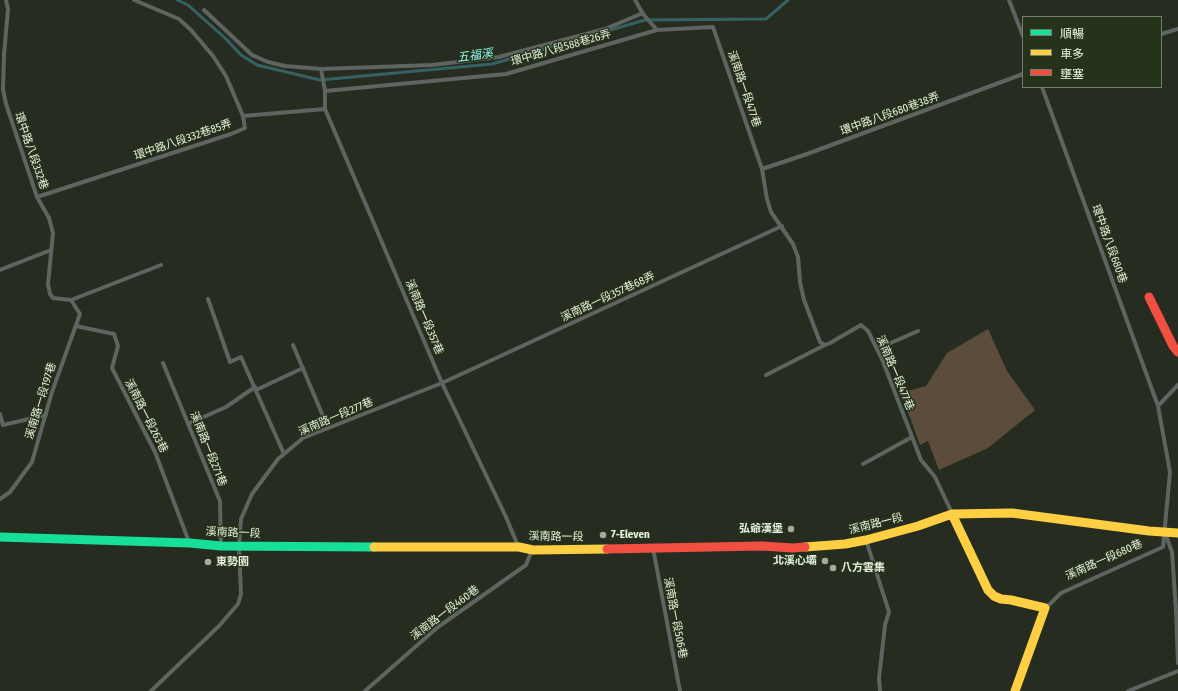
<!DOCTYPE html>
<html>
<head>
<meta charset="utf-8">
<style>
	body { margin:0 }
	#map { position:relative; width:1178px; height:691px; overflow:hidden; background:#262d20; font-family:"Fira Sans Condensed","Noto Sans TC",sans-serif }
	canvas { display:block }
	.legend { position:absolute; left:1022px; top:16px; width:140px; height:72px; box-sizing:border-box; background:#25331a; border:1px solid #737f69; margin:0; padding:5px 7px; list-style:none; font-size:12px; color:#e7f0e0 }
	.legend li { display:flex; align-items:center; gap:8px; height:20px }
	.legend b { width:20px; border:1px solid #737f69 }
</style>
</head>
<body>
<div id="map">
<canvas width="1178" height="691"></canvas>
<ul class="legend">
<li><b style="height:5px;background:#16e098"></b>順暢</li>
<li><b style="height:5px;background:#ffcf43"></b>車多</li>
<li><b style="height:5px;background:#f24e42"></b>壅塞</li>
</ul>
</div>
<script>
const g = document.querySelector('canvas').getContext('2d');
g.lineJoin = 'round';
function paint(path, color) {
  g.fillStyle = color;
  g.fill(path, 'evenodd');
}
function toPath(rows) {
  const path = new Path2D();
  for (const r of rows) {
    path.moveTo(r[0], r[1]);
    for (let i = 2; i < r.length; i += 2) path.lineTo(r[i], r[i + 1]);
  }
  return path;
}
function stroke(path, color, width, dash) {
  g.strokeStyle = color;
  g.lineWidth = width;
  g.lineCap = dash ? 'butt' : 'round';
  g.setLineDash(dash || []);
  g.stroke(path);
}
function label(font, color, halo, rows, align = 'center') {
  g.font = font + ' "Fira Sans Condensed","Noto Sans TC",sans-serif';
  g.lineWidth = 3;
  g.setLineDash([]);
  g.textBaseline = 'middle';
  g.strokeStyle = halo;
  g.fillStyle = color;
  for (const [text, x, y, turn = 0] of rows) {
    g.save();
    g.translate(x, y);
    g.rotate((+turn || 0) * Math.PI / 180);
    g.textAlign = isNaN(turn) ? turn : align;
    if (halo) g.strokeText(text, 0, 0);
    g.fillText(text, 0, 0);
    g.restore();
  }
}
paint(toPath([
	[988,329,1007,371,1035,410,988,448,939,470,928,441,920,445,901,393,926,386,947,353]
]), '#5c4c3b');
stroke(toPath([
	[177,0,188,5,226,39,241,55,257,65,320,80,492,64,645,20,766,19,788,0]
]), '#346262', 3);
stroke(toPath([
	[134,0,179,19,191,30,213,56,226,76,243,116],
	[635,0,643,14,657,30,713,27,762,169,767,199,771,212,793,244,798,257,800,282,804,300,820,342,825,345,830,343,861,325,868,331,882,359,921,460,935,477,952,513],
	[1009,0,1023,36],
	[204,10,252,55,268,62,285,66,321,69,432,65,499,57,605,29,643,13],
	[1161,34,1178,29],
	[321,69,325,91,325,109,442,383,506,517,518,546],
	[1042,87,1158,406,1170,472,1163,547,1061,593,1046,608],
	[325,91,506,74,657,30],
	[762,169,807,154,1023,74],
	[37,197,231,134,245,128,243,116,325,109],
	[0,270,51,250],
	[208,299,230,362,241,357,284,454],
	[71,300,161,265],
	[76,326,114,334,118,346,112,368,155,452,189,542],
	[293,345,328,428],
	[877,349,918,331],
	[163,363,220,501,221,545],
	[766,375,825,345],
	[256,390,303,368],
	[1158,406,1178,385],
	[0,414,3,425,46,415],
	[188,424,226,407,255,387],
	[863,464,912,437],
	[0,499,10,492,32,462,52,392,80,314,71,300,53,298,50,294,48,284,53,233,49,218,37,197,6,104,3,89,4,55,8,9,6,0],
	[1165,533,1172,552,1176,610,1178,663],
	[866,540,889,612,885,625,879,678,880,691],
	[653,548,680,691],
	[151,691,219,626,238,604,241,594,239,546,241,519,252,494,278,459,303,438,442,383,782,226],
	[365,691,438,627,526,565,532,550],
	[1128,691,1178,671]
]), '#5e645f', 4);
stroke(toPath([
	[0,537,190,543,221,546,374,547]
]), '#16e098', 9);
stroke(toPath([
	[952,514,988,590,994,596,1001,599,1011,600,1045,608,1015,691],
	[374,547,519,547,533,550,607,549],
	[805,547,845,544,866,540,918,526,952,514,1012,513,1149,531,1178,533]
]), '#ffcf43', 9);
stroke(toPath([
	[1149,297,1173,346,1178,352],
	[607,549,762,546,793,548,805,547]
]), '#f24e42', 9);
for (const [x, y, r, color] of [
	[791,529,4,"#a3ac9d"],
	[603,535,4,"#a3ac9d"],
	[825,561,4,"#a3ac9d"],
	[208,562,4,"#a3ac9d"],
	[833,568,4,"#a3ac9d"]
]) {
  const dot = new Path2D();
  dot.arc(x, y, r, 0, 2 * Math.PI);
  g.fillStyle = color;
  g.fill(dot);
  stroke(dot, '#25331a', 1.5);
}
label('11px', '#e7f0e0', '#25331a', [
	["環中路八段588巷26弄",561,48,-16],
	["溪南路一段477巷",744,89,71],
	["環中路八段680巷38弄",890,114,-20],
	["環中路八段332巷85弄",183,140,-19],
	["環中路八段332巷",31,151,71],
	["環中路八段680巷",1109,244,70],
	["溪南路一段357巷68弄",608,297,-25],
	["溪南路一段357巷",424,317,67],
	["溪南路一段477巷",895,373,67],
	["溪南路一段197巷",41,401,-73],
	["溪南路一段263巷",146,416,63],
	["溪南路一段277巷",336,417,-23],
	["溪南路一段271巷",208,449,68],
	["溪南路一段",876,524,-14],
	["溪南路一段",233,533,2],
	["溪南路一段",556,537,1],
	["溪南路一段680巷",1104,560,-24],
	["溪南路一段460巷",445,613,-37],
	["溪南路一段506巷",675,618,79]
]);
label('bold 11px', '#e7f0e0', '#25331a', [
	["弘爺漢堡",783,529,"right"],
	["7-Eleven",611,535],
	["北溪心壩",817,561,"right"],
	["東勢園",216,562],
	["八方雲集",841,568]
], 'left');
label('italic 12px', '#98eff1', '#25331a', [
	["五福溪",475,56,-7]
]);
</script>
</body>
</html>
